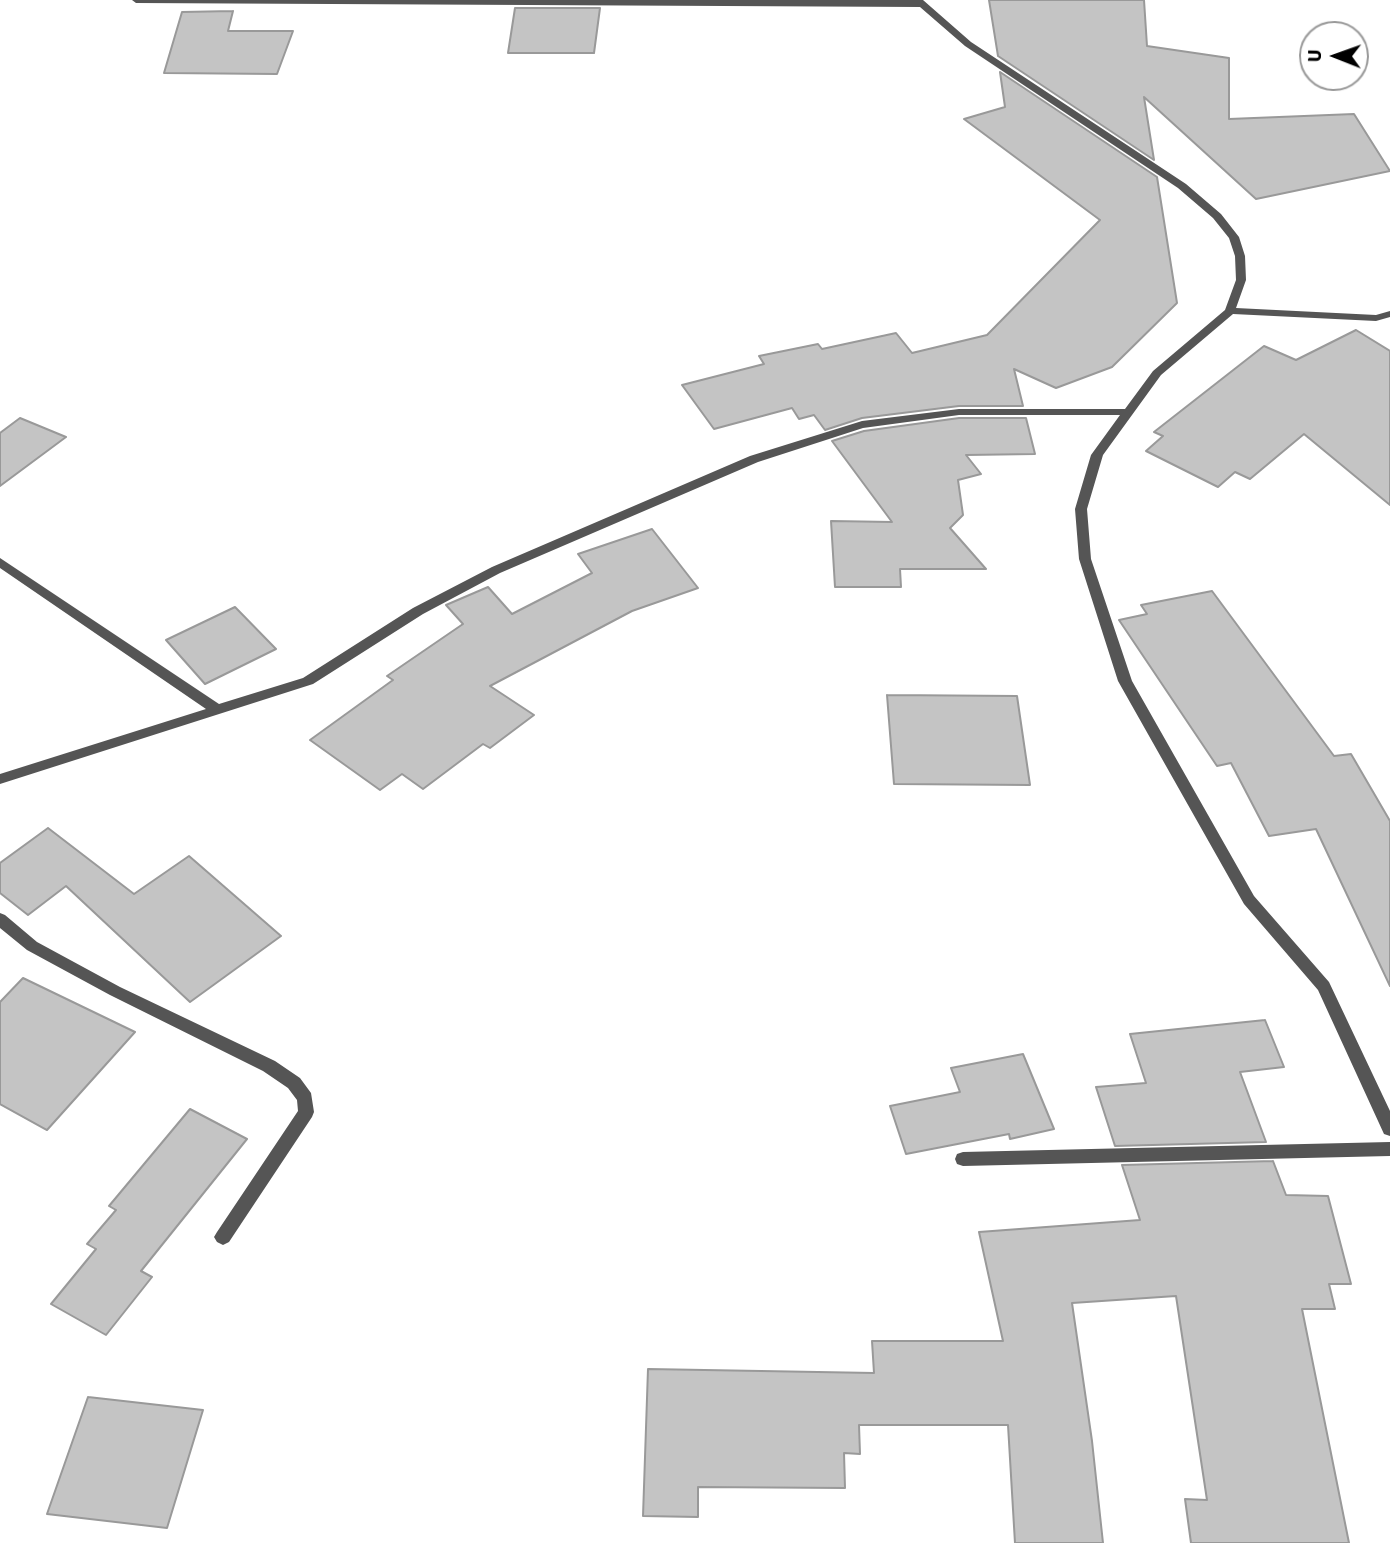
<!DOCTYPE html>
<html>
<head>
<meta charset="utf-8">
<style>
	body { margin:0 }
	#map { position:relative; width:1390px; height:1543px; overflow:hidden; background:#fff; font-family:Signika,sans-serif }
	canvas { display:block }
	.north { position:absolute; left:1299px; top:21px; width:70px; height:70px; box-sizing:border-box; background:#fff; border:2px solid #999; border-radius:50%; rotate:271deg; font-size:19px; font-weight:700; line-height:28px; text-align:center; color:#000 }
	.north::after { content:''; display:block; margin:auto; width:24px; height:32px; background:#000; clip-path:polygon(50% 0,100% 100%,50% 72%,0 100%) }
</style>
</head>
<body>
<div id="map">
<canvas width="1390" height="1543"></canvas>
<div class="north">U</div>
</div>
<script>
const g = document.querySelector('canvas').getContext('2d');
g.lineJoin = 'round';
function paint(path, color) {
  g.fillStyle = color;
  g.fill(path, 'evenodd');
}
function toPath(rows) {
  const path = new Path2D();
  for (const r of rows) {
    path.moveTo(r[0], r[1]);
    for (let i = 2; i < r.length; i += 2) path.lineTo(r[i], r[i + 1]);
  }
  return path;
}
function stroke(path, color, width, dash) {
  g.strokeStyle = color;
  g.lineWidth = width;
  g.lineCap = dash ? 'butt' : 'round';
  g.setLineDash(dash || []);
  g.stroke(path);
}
const building = toPath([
	[989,0,1144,0,1147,46,1229,58,1229,119,1354,114,1390,171,1256,199,1144,97,1154,160,998,56,989,0],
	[515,8,600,8,594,53,508,53,515,8],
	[233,11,228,31,293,31,277,74,164,73,182,12,233,11],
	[1000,72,1157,177,1177,303,1112,367,1056,388,1014,369,1023,406,959,406,862,418,825,430,814,415,799,419,792,408,714,429,682,385,764,364,759,356,818,344,822,349,896,333,912,353,987,335,1100,220,964,119,1005,107,1000,72],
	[1356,330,1390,351,1390,505,1304,434,1250,479,1235,472,1218,487,1146,451,1163,436,1154,432,1264,346,1296,360,1356,330],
	[20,418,66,437,0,486,0,433,20,418],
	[959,418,1026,418,1035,454,966,455,981,474,958,480,963,515,950,528,986,569,900,569,901,587,835,587,831,521,892,522,832,441,864,431,959,418],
	[652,529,698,588,632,611,490,686,534,715,490,748,483,744,423,789,402,774,380,790,310,740,393,680,387,676,463,624,446,605,488,587,512,614,592,573,578,554,652,529],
	[1212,591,1334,756,1351,754,1390,821,1390,986,1316,829,1269,836,1231,763,1217,766,1119,620,1147,614,1141,605,1212,591],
	[235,607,276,649,205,684,166,640,235,607],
	[887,695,1017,696,1030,785,894,784,887,695],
	[48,828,134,894,189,856,281,936,190,1002,66,886,28,915,0,893,0,863,48,828],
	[23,978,135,1032,47,1130,0,1104,0,1002,23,978],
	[1265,1020,1284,1067,1240,1072,1266,1142,1115,1146,1096,1087,1146,1083,1130,1034,1265,1020],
	[1023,1054,1054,1129,1010,1139,1009,1134,906,1154,890,1106,960,1092,951,1068,1023,1054],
	[190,1109,247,1139,141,1271,152,1277,106,1335,51,1304,96,1249,87,1244,116,1210,109,1206,190,1109],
	[1273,1161,1286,1195,1328,1196,1351,1284,1329,1284,1335,1309,1302,1309,1349,1543,1191,1543,1185,1499,1207,1500,1176,1296,1072,1303,1092,1441,1103,1543,1015,1543,1008,1425,859,1425,860,1454,844,1453,845,1488,698,1487,698,1517,643,1516,648,1369,874,1373,872,1341,1003,1341,979,1232,1140,1220,1122,1165,1273,1161],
	[88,1397,203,1410,167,1528,47,1514,88,1397]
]);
paint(building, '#c4c4c4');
stroke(building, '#999', 2);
paint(toPath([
	[132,0,923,0,971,42,1186,184,1221,214,1239,237,1245,256,1246,280,1236,308,1376,315,1390,311,1390,317,1376,321,1233,314,1161,375,1103,455,1087,509,1091,559,1132,681,1254,896,1329,982,1390,1111,1390,1136,1384,1134,1318,990,1244,904,1118,681,1079,559,1075,509,1091,455,1120,415,959,415,863,428,758,462,500,573,423,614,313,684,0,784,0,774,206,709,0,568,0,558,219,704,303,678,413,608,492,567,750,456,862,421,959,409,1125,409,1153,371,1225,310,1236,280,1235,256,1229,238,1213,218,1178,188,965,46,920,7,136,3,132,0],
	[0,913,5,915,37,942,120,987,275,1061,300,1078,311,1093,314,1112,312,1117,229,1242,223,1245,217,1242,214,1237,217,1232,298,1111,297,1100,288,1088,263,1071,110,995,27,950,0,928,0,913],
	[1390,1142,1390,1156,963,1166,957,1164,955,1159,957,1154,963,1152,1390,1142]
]), '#555');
</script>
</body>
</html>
